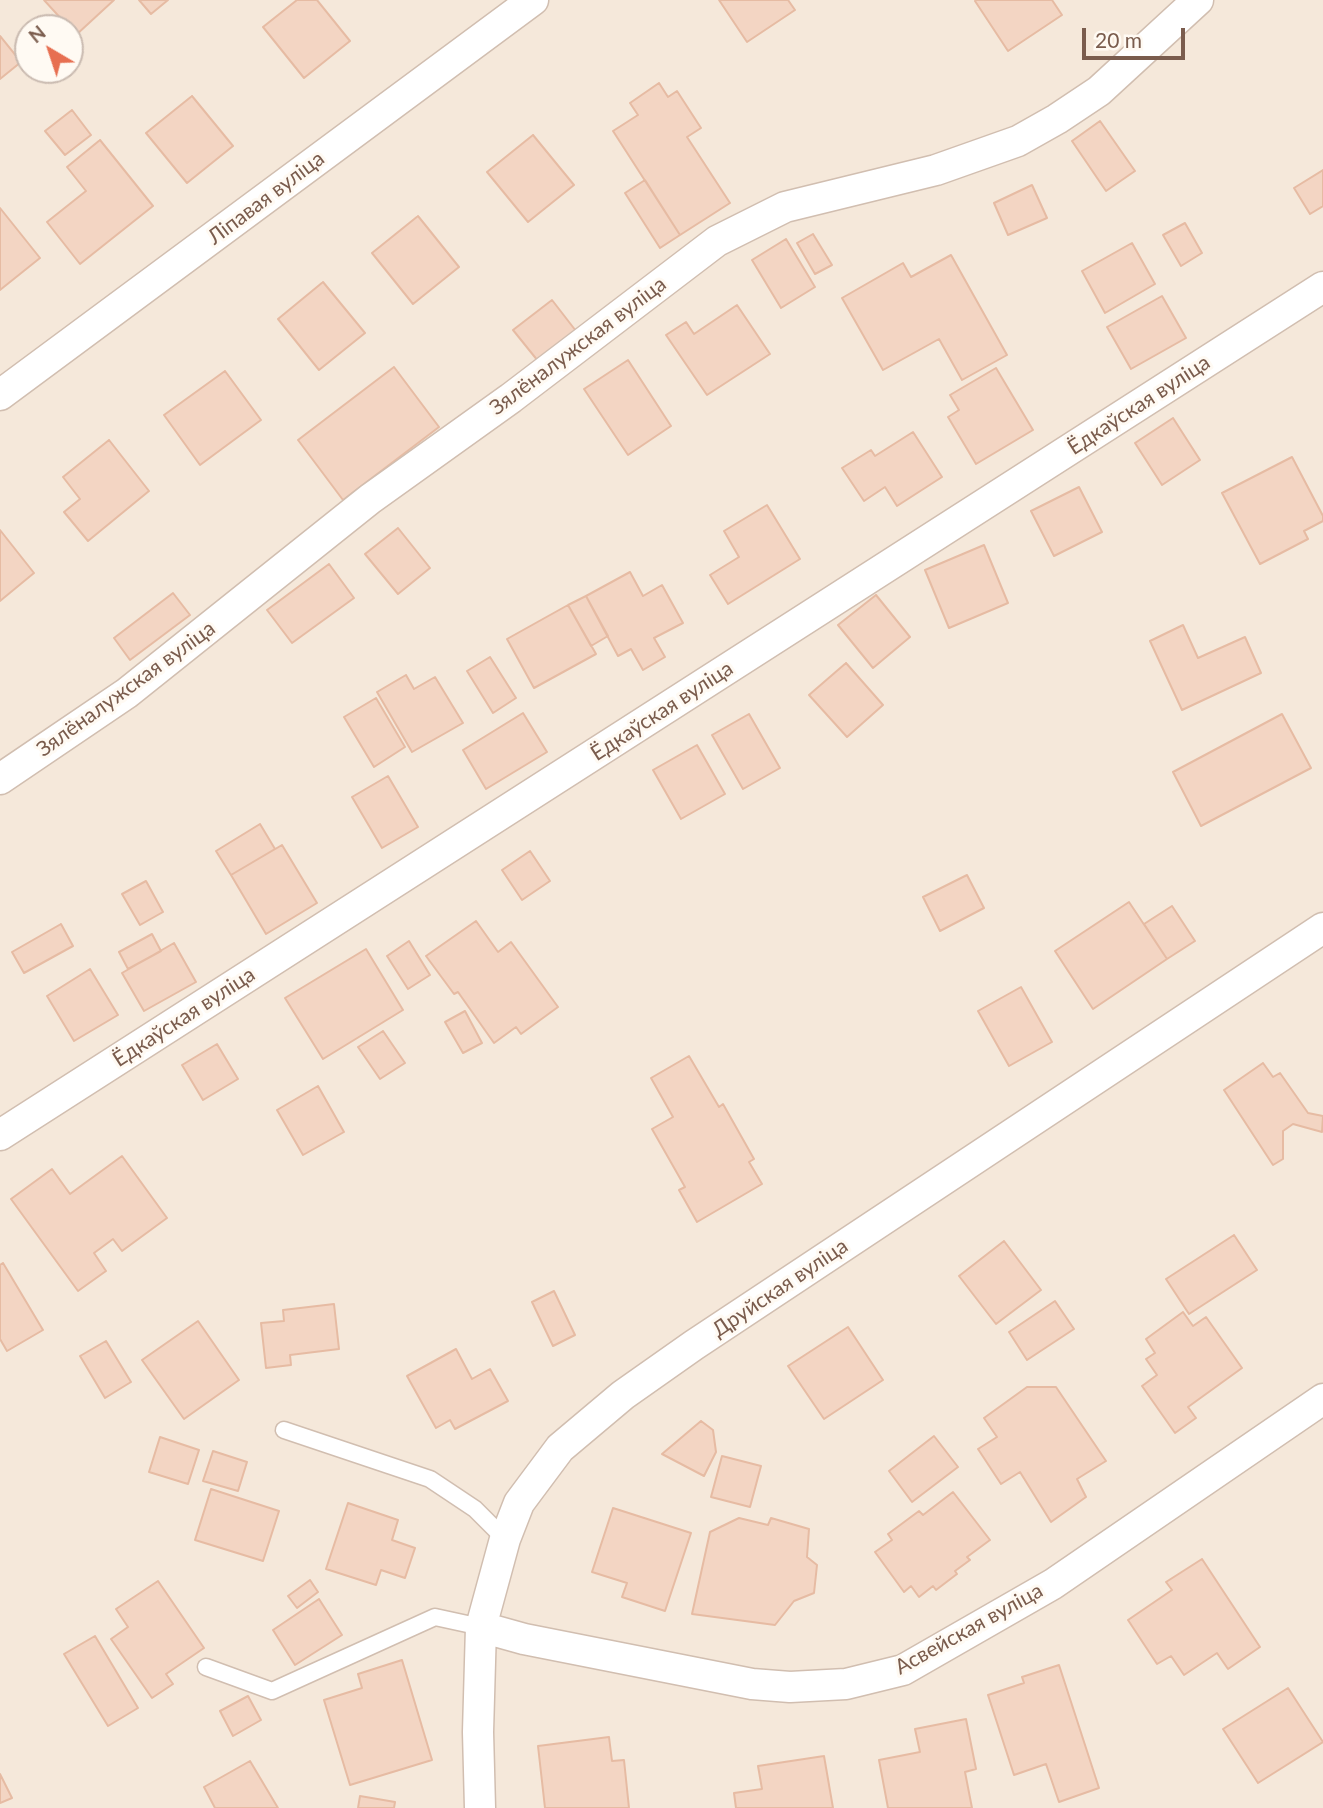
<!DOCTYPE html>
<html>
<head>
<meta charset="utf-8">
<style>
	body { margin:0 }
	#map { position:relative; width:1323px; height:1808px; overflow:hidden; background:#fdf6ec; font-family:Lato,sans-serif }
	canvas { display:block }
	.north { position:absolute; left:14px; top:14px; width:70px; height:70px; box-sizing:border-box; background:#fffaf3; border:2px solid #cabbb1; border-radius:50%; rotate:321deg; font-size:19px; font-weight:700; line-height:28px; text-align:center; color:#7a5c4d }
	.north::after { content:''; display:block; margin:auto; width:24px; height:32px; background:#e76f51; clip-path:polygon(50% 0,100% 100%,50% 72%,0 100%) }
	.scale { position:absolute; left:1082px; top:28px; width:103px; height:32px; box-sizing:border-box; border:4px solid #7a5c4d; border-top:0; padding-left:9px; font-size:21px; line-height:24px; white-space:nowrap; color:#7a5c4d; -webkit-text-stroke:5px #fffaf3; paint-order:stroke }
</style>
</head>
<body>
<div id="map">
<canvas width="1323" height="1808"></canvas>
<div class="north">N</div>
<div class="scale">20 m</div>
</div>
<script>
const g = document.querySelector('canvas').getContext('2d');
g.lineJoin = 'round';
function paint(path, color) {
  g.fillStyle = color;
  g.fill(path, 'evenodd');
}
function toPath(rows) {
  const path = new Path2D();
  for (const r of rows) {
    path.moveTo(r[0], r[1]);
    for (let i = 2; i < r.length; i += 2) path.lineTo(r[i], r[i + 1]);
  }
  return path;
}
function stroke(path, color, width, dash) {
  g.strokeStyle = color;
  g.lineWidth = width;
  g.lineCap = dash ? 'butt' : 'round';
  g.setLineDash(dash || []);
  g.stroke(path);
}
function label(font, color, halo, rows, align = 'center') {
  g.font = font + ' Lato,sans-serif';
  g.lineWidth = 6;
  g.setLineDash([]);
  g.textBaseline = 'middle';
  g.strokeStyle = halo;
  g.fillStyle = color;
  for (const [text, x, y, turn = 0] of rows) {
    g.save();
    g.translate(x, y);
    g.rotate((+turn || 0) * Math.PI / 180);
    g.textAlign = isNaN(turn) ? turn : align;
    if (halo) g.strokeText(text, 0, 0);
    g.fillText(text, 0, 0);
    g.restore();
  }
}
paint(toPath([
	[0,0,1323,0,1323,1808,0,1808],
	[28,28,70,28,70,70,28,70]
]), '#f5e8da');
const building = toPath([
	[44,0,114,0,76,35,44,0],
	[139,0,168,0,151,14,139,0],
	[297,0,317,0,350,41,304,78,263,27,297,0],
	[719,0,788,0,795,10,747,42,719,0],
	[976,0,1052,0,1062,15,1008,51,975,1,976,0],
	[0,36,21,62,0,79,0,36],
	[659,83,668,97,677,91,701,128,687,137,730,203,680,235,613,131,638,115,630,103,659,83],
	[192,96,233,146,187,183,146,133,192,96],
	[72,110,91,135,65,155,45,131,72,110],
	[1100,121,1135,171,1106,191,1072,141,1100,121],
	[533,135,574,185,528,222,487,172,533,135],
	[100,140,153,206,80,264,47,222,86,191,67,167,100,140],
	[1323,170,1323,206,1310,214,1294,188,1323,170],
	[645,180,680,235,660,248,625,193,645,180],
	[1032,185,1047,218,1008,235,994,203,1032,185],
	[0,208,40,258,0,290,0,208],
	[418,216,459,267,413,304,372,253,418,216],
	[1185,223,1202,253,1181,266,1163,235,1185,223],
	[813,234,832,265,815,274,797,243,813,234],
	[786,239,815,287,781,308,752,260,786,239],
	[1132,243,1155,284,1105,313,1082,271,1132,243],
	[951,255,1007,355,962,380,939,339,883,370,842,298,903,263,911,277,951,255],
	[323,282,365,333,319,370,278,319,323,282],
	[1162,296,1186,338,1131,369,1107,327,1162,296],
	[552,300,576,331,538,361,513,330,552,300],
	[737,305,770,354,707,395,666,335,686,322,694,334,737,305],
	[628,360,671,426,628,455,584,389,628,360],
	[394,367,439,427,343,500,298,440,394,367],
	[996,368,1033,430,976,464,948,417,959,410,950,395,996,368],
	[225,371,261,420,200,465,164,415,225,371],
	[1173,418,1200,460,1162,485,1135,443,1173,418],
	[913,432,942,477,897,506,885,487,864,501,842,468,871,450,875,456,913,432],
	[109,440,149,491,88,541,64,512,80,499,63,477,109,440],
	[1292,457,1323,516,1323,521,1304,531,1308,539,1260,564,1222,493,1292,457],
	[1079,487,1102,532,1054,556,1031,511,1079,487],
	[767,505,800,559,728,604,710,575,739,557,724,531,767,505],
	[398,528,430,568,398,594,365,554,398,528],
	[0,530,34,573,0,601,0,530],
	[984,545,1008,603,949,628,925,570,984,545],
	[329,564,354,598,292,643,267,610,329,564],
	[630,572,643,596,662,585,683,623,654,638,665,657,643,670,631,649,618,656,586,596,630,572],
	[173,593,190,615,130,660,114,638,173,593],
	[876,595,910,637,873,668,838,625,876,595],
	[586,596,608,636,591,646,568,605,586,596],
	[568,605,596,654,534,688,507,639,568,605],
	[1183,625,1198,658,1245,637,1261,673,1182,710,1150,641,1183,625],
	[490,657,516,698,493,713,467,671,490,657],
	[846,663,883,705,847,737,809,695,846,663],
	[406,675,414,689,435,677,463,723,412,752,377,692,406,675],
	[376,698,405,747,374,767,344,717,376,698],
	[523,713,547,752,486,789,463,750,523,713],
	[749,714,780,768,743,789,712,735,749,714],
	[1282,714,1311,768,1201,826,1173,772,1282,714],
	[697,745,725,794,681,819,653,770,697,745],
	[388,776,418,827,382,848,352,797,388,776],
	[260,824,275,849,231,875,216,851,260,824],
	[282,845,317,903,266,934,231,875,282,845],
	[530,851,550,881,522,900,502,870,530,851],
	[967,875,984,908,940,931,923,897,967,875],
	[146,881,163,912,140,925,122,894,146,881],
	[1129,902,1167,959,1093,1009,1055,951,1129,902],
	[1172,906,1195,941,1167,959,1144,924,1172,906],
	[476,921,498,952,511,942,558,1007,521,1034,516,1027,494,1043,458,992,454,994,426,956,476,921],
	[61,924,73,946,24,973,12,952,61,924],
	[152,934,161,951,128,969,119,952,152,934],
	[409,941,430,975,408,989,387,956,409,941],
	[174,943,196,982,144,1011,122,973,174,943],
	[366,949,403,1010,323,1059,285,998,366,949],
	[90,969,118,1015,74,1041,47,996,90,969],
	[1021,987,1052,1042,1009,1066,978,1011,1021,987],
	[465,1011,482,1043,463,1053,445,1022,465,1011],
	[383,1031,405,1063,380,1079,358,1047,383,1031],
	[217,1044,238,1079,203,1100,182,1065,217,1044],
	[689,1056,719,1107,723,1104,754,1159,749,1162,762,1184,697,1222,679,1190,685,1187,652,1129,673,1117,651,1078,689,1056],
	[1263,1063,1273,1077,1280,1073,1308,1113,1323,1116,1322,1132,1293,1124,1283,1131,1283,1159,1273,1165,1224,1090,1263,1063],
	[318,1086,344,1132,303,1155,277,1110,318,1086],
	[122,1156,167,1218,122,1251,113,1239,94,1253,106,1271,78,1291,11,1199,52,1169,70,1194,122,1156],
	[1234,1235,1257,1270,1189,1314,1166,1279,1234,1235],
	[1004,1241,1041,1290,996,1324,959,1276,1004,1241],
	[3,1263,43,1330,7,1351,0,1339,0,1265,3,1263],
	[554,1291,575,1335,553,1346,532,1302,554,1291],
	[1055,1301,1074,1329,1027,1360,1009,1332,1055,1301],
	[334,1304,339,1349,290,1355,291,1365,266,1368,261,1323,284,1321,283,1310,334,1304],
	[1183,1312,1193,1326,1206,1317,1242,1368,1188,1407,1196,1418,1175,1433,1142,1386,1157,1375,1146,1359,1155,1353,1146,1339,1183,1312],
	[198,1321,239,1380,184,1419,142,1360,198,1321],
	[848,1327,883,1380,824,1419,788,1366,848,1327],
	[106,1341,131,1382,105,1398,80,1356,106,1341],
	[456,1349,472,1379,490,1369,508,1401,455,1429,450,1420,436,1428,407,1376,456,1349],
	[1027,1387,1056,1387,1106,1461,1077,1479,1086,1497,1051,1522,1020,1472,1001,1484,978,1449,997,1437,984,1418,1027,1387],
	[701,1421,713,1430,716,1452,704,1476,662,1454,701,1421],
	[934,1436,958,1467,912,1502,889,1471,934,1436],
	[160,1437,199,1450,188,1484,149,1472,160,1437],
	[213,1451,247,1462,238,1491,203,1481,213,1451],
	[722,1456,761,1466,750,1507,711,1497,722,1456],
	[211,1489,279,1511,263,1561,195,1540,211,1489],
	[953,1492,990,1540,967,1557,970,1560,955,1571,957,1574,936,1590,933,1586,919,1597,911,1586,904,1592,875,1552,892,1540,888,1534,919,1511,923,1515,953,1492],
	[348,1503,398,1520,392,1540,415,1548,405,1578,381,1570,376,1585,326,1569,348,1503],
	[613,1508,691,1533,665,1611,622,1597,627,1583,592,1572,613,1508],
	[739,1518,768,1525,771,1518,809,1529,807,1557,817,1565,814,1593,794,1601,775,1625,692,1614,710,1532,739,1518],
	[1202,1559,1260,1647,1228,1669,1217,1653,1184,1675,1171,1656,1157,1664,1128,1620,1172,1590,1166,1582,1202,1559],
	[310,1580,318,1592,297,1608,288,1596,310,1580],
	[158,1581,204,1648,166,1674,173,1684,152,1698,111,1639,128,1627,116,1609,158,1581],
	[319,1599,342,1635,295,1665,273,1630,319,1599],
	[95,1636,138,1708,108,1726,64,1654,95,1636],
	[402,1660,432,1760,350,1785,324,1700,362,1688,358,1674,402,1660],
	[1059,1665,1099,1788,1059,1802,1046,1764,1014,1775,988,1695,1024,1683,1022,1677,1059,1665],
	[1288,1688,1323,1742,1258,1783,1223,1729,1288,1688],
	[248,1696,261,1720,233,1736,220,1711,248,1696],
	[966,1719,976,1769,965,1772,972,1808,888,1808,879,1760,920,1752,915,1729,966,1719],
	[609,1737,612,1761,624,1760,629,1808,545,1808,538,1746,609,1737],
	[824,1756,833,1808,736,1808,734,1793,762,1789,758,1766,824,1756],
	[250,1761,278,1808,215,1808,204,1787,250,1761],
	[0,1774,12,1798,0,1803,0,1774],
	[360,1796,395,1802,394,1808,358,1808,360,1796]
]);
paint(building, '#f3d5c3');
stroke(building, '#e6bba3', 2);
const lane = toPath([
	[284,1430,430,1479,475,1509,505,1539],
	[206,1667,272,1691,435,1617,481,1627]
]);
const street = toPath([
	[0,395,533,0],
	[0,779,127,693,370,499,511,398,717,241,785,207,936,170,1018,141,1057,119,1099,91,1198,0],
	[0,1135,1323,287],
	[481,1627,524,1639,752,1684,790,1687,846,1684,903,1670,1053,1584,1323,1399],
	[480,1808,478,1732,481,1627,505,1539,519,1503,560,1448,623,1395,694,1345,1323,928]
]);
stroke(lane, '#d1beb0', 19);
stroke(street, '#d1beb0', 33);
stroke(lane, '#fff', 16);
stroke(street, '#fff', 30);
label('21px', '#7a5c4d', '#fffaf3', [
	["Ліпавая вуліца",266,198,-37],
	["Зялёналужская вуліца",578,346,-37],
	["Ёдкаўская вуліца",1139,405,-33],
	["Зялёналужская вуліца",126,689,-36],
	["Ёдкаўская вуліца",662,711,-33],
	["Ёдкаўская вуліца",184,1017,-33],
	["Друйская вуліца",780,1288,-34],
	["Асвейская вуліца",969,1629,-29]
]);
</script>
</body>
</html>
